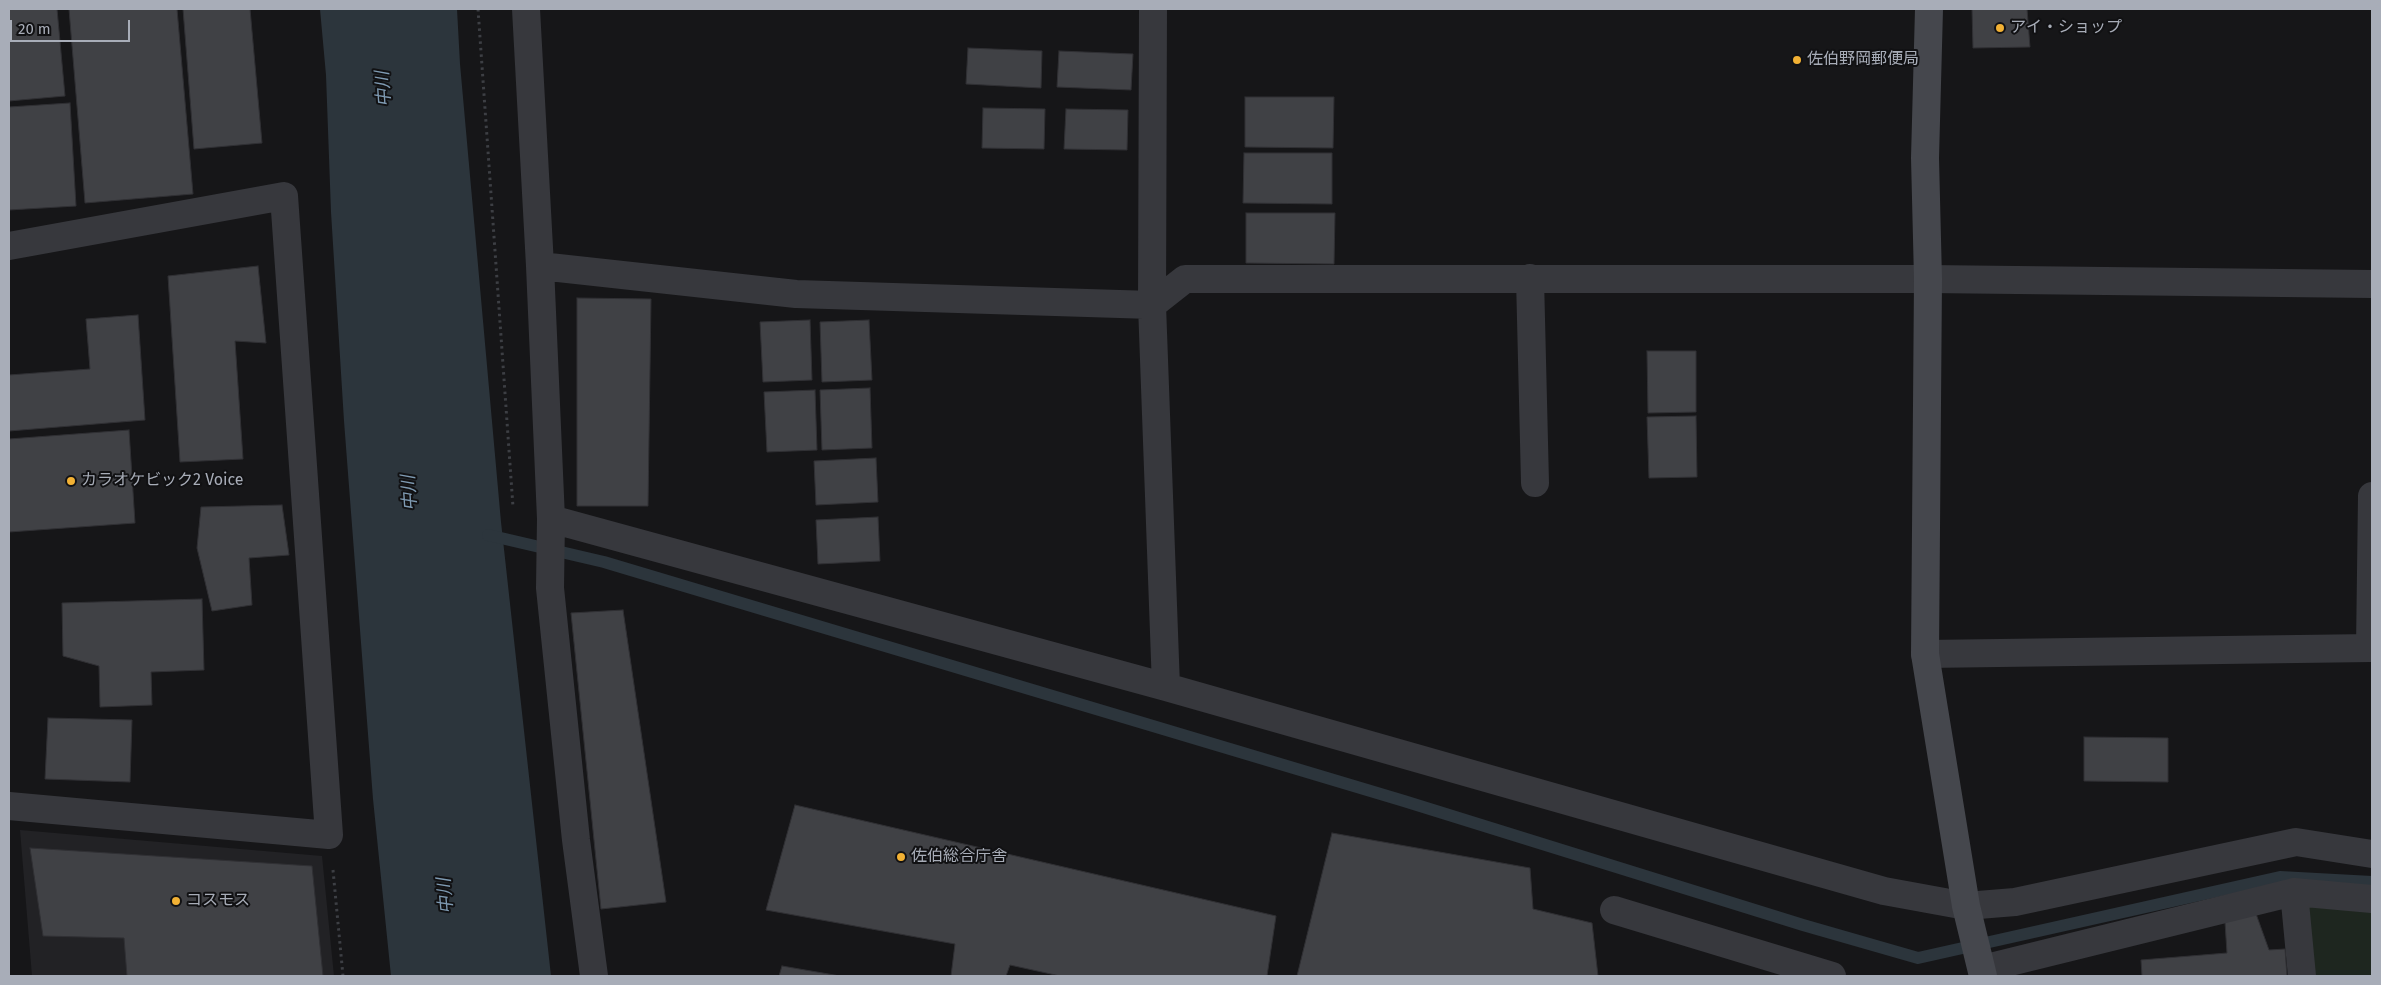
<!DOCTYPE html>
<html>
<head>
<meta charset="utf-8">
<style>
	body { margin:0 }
	#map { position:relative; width:2381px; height:985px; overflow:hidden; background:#161618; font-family:"Fira Sans",sans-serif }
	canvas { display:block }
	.frame { position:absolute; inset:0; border:10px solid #a8adb8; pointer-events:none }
	.scale { position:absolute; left:10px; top:20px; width:120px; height:22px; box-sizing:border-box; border:2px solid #a8adb8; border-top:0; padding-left:6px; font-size:15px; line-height:18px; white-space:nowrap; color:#a8adb8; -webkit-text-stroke:4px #111113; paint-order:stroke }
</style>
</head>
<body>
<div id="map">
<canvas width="2381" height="985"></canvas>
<div class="frame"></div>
<div class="scale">20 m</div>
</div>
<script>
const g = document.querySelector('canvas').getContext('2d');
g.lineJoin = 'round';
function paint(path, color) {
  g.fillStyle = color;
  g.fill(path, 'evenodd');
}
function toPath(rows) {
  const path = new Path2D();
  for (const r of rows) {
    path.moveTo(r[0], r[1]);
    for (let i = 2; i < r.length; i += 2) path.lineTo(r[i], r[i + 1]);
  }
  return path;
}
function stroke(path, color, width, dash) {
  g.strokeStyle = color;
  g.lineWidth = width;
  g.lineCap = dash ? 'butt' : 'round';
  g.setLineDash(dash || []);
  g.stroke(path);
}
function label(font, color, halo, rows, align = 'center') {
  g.font = font + ' "Fira Sans","Noto Sans JP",sans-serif';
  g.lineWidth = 4;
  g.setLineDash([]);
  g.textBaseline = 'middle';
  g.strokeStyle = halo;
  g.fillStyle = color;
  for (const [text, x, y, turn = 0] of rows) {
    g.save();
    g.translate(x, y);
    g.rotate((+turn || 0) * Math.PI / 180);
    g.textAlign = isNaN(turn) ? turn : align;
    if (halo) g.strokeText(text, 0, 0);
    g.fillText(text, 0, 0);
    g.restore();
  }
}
paint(toPath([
	[20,830,322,856,334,976,32,976]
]), '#222225');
paint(toPath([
	[2303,902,2372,908,2372,976,2310,976]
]), '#1e261f');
paint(toPath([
	[320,9,457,9,460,64,501,522,551,976,391,976,373,799,344,421,331,212,326,75]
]), '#2c353c');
stroke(toPath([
	[488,535,604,562,1404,801,1803,925,1918,958,2280,877,2372,882]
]), '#2c353c', 12);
const building = toPath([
	[9,9,57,9,65,96,9,101,9,9],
	[69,9,177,9,193,194,85,203,69,9],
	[183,9,250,9,262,143,194,149,183,9],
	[1972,9,2027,9,2030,47,1973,48,1972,9],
	[968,48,1042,51,1041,88,966,84,968,48],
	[1059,51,1133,54,1131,90,1057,87,1059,51],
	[1245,97,1334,97,1333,148,1245,147,1245,97],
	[70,103,76,206,9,210,9,107,70,103],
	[983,108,1045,109,1044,149,982,148,983,108],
	[1066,109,1128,110,1127,150,1064,149,1066,109],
	[1244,153,1332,153,1332,204,1243,203,1244,153],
	[1246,213,1335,213,1334,264,1246,263,1246,213],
	[258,266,266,343,235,341,243,459,180,462,168,276,258,266],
	[577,298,651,299,648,506,577,506,577,298],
	[138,315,145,420,9,431,9,375,90,369,86,319,138,315],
	[810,320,812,380,763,382,760,322,810,320],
	[869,320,872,380,822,382,820,322,869,320],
	[1647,351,1696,351,1696,412,1648,413,1647,351],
	[870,388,872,448,822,450,820,390,870,388],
	[815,390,817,450,767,452,764,392,815,390],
	[1696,416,1697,477,1649,478,1647,417,1696,416],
	[129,430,135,523,9,532,9,439,129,430],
	[876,458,878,502,816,505,814,461,876,458],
	[282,505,289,555,249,558,252,605,212,611,197,548,201,507,282,505],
	[878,517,880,561,818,564,816,520,878,517],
	[202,599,204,670,151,672,152,705,100,707,99,666,63,656,62,603,202,599],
	[623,610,666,902,601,909,571,613,623,610],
	[48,718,132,720,130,782,45,779,48,718],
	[2084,737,2168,738,2168,782,2084,781,2084,737],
	[795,805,1276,916,1267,976,1060,976,1010,965,1006,976,951,976,955,944,766,910,795,805],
	[1332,833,1530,868,1533,909,1592,923,1598,976,1297,976,1332,833],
	[30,848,312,866,323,976,127,976,124,938,43,936,30,848],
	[2255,911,2269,950,2285,949,2287,976,2142,976,2141,960,2227,953,2225,922,2255,911],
	[782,966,840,976,779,976,782,966]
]);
paint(building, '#404145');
stroke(building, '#303034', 1);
stroke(toPath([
	[478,9,513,507],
	[333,870,343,976]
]), '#3d3f44', 3, [2.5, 4]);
stroke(toPath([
	[526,9,540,266,796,294,1152,305,1185,279,1928,279,2372,284],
	[1153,9,1152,305,1166,687],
	[9,246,284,196,329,835,9,806],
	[540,266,551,519,1166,687,1884,891,1966,906,2015,902,2296,842,2372,854],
	[1530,278,1535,483],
	[551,519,550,588,576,840,594,976],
	[2370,648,2372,496],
	[1925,654,2372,648],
	[2294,892,2302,976],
	[1614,910,1832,976],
	[1982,969,2294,892,2372,899]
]), '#37383d', 28);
stroke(toPath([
	[1929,9,1925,158,1928,279,1925,654,1966,906,1983,976]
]), '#45474d', 28);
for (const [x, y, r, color] of [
	[2000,28,5,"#f2b134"],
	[1797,60,5,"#f2b134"],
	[71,481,5,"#f2b134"],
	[901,857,5,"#f2b134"],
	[176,901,5,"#f2b134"]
]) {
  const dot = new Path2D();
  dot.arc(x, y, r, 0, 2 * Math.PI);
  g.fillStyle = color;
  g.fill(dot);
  stroke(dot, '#111113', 2);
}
label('16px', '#a8adb8', '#111113', [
	["アイ・ショップ",2010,28],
	["佐伯野岡郵便局",1807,60],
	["カラオケビック2 Voice",81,481],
	["佐伯総合庁舎",911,857],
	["コスモス",186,901]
], 'left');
label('italic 18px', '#7f9bb3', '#111113', [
	["中川",384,89,-94],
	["中川",410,493,-94],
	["中川",446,896,-95]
]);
</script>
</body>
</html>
